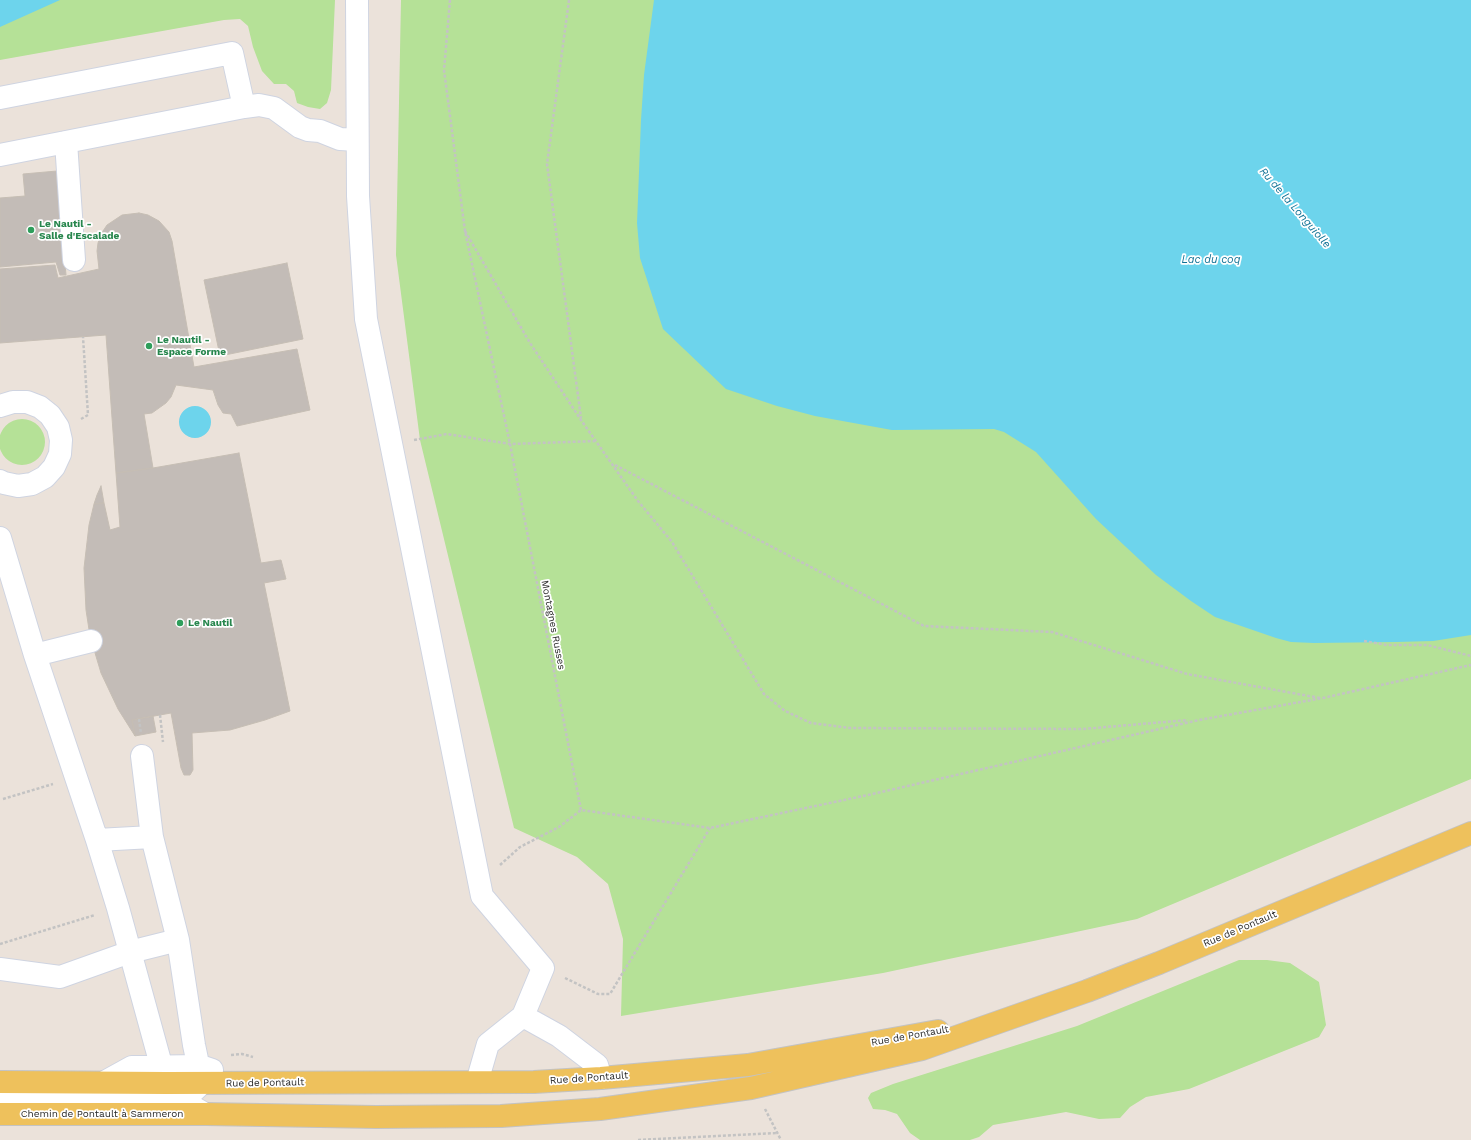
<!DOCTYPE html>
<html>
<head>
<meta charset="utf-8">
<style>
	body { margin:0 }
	canvas { display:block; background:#ebe2da }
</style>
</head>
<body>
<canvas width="1471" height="1140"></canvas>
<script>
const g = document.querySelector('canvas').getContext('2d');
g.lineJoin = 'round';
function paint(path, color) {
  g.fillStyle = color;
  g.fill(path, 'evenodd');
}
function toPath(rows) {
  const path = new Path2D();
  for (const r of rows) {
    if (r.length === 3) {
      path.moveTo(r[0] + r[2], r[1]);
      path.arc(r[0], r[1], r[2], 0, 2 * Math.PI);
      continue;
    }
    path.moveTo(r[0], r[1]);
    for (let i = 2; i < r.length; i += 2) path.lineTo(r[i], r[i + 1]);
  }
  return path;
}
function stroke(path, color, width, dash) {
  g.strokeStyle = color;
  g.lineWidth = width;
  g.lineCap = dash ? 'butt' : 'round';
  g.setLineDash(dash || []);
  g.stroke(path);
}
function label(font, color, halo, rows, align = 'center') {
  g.font = font + ' "Work Sans",sans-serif';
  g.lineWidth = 3.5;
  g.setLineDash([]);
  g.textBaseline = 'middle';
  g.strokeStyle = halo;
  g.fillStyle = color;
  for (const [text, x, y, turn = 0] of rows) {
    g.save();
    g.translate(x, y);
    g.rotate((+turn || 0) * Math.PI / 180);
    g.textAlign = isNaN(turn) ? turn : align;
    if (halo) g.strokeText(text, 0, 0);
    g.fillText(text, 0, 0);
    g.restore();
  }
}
paint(toPath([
	[0,0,335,0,331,90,327,103,320,109,308,107,297,103,294,91,286,84,274,84,262,71,253,47,248,26,240,19,224,20,0,60],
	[401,0,1471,0,1471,779,1137,919,883,973,621,1016,623,939,608,884,577,857,514,828,420,440,396,255],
	[22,442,23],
	[1239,960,1267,960,1290,963,1319,982,1326,1025,1319,1037,1189,1089,1146,1097,1130,1107,1120,1118,1099,1119,1066,1112,993,1125,979,1137,970,1140,920,1140,910,1133,897,1114,885,1110,873,1109,868,1098,871,1093,893,1084,1077,1026]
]), '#b5e197');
paint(toPath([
	[0,0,60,0,0,27],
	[654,0,1471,0,1471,635,1433,641,1396,642,1314,643,1291,642,1276,638,1215,617,1191,601,1156,575,1096,519,1036,452,1004,432,994,429,892,430,815,416,777,406,726,389,663,329,640,258,637,223,638,198,641,120,644,75],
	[195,422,16]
]), '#6dd4ec');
const building = toPath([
	[57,171,66,275,60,275,56,262,0,267,0,198,25,196,23,174,57,171],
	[139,213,148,215,159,221,169,232,172,241,194,367,297,349,310,410,237,426,231,414,223,413,218,405,213,390,176,385,171,397,166,403,152,413,144,414,153,468,116,473,106,335,0,343,0,269,55,265,58,278,99,269,97,251,98,243,101,234,107,225,122,215,139,213],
	[287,263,303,339,220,356,204,280,287,263],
	[239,453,261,563,281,560,286,579,264,583,290,711,265,720,230,730,192,733,193,770,190,775,184,775,181,768,171,713,132,720,135,736,118,709,101,673,90,636,86,610,84,568,89,525,94,504,104,503,110,530,120,527,116,473,153,468,239,453],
	[101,486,104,503,94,504,97,495,101,486],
	[153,716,156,732,135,736,132,720,153,716]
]);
paint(building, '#c3bcb7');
stroke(building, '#c6beb4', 1);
const minor = toPath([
	[357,0,358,196,366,319,482,896,543,968,523,1016,488,1044,477,1082],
	[0,98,232,53,244,107,0,155],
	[244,107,259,105,274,108,300,127,308,130,320,131,340,139,357,140],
	[66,142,74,260],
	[0,406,13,402,27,402,40,407,50,415,58,427,61,440,60,454,54,467,45,477,32,484,18,486,4,483,0,481],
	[0,538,35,655,97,840,118,908,166,1083,183,1101,205,1114],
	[35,655,91,641],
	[97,840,152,837],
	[0,969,60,977,130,952,178,940],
	[523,1016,559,1036,597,1065,601,1078],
	[103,1083,132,1067,200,1066,212,1070],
	[0,1102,183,1101,202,1083,194,1045,178,940,152,837,142,756]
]);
const major = toPath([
	[0,1082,166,1083,534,1082,601,1078,748,1065,938,1031],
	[0,1114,205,1114,376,1117,501,1116,600,1109,751,1088,922,1049,1087,991,1159,963,1471,833]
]);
stroke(minor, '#cfd4e1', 24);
stroke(major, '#c3c3c3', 24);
stroke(toPath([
	[450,0,444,70,465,231,510,444,581,810],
	[569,0,547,164,581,418],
	[465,231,530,343,581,420,638,501,672,542,764,694,785,711,811,723,850,728,1083,729,1188,720],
	[81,419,88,415,83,337],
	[414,440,447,434,510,444,597,441],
	[615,465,924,626,1052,632,1187,674,1320,698],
	[1364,641,1387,645,1427,645,1471,656],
	[160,715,163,742],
	[139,719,141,734],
	[3,799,53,784],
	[500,865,520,847,559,827,581,810,710,828,868,795,1199,720,1323,698,1471,665],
	[0,944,95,915],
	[565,978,598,994,610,994,710,828],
	[231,1055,242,1054,253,1057],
	[765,1109,781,1140],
	[638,1140,778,1133]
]), '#c3c3c3', 2.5, [3, 2]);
stroke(minor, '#fff', 22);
stroke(major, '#eec15c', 22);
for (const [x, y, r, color] of [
	[31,230,4,"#2e9e5b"],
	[149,346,4,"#2e9e5b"],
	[180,623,4,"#2e9e5b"]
]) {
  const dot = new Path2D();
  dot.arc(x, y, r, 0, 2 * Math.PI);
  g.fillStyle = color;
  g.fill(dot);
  stroke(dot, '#fff', 1.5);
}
label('bold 10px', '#27864d', '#fff', [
	["Le Nautil -",39,224],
	["Salle d'Escalade",39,236],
	["Le Nautil -",157,340],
	["Espace Forme",157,352],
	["Le Nautil",188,623]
], 'left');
label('10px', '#282828', '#fff', [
	["Montagnes Russes",553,625,79],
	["Rue de Pontault",1240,929,-23],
	["Rue de Pontault",910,1036,-10],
	["Rue de Pontault",589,1078,-4],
	["Rue de Pontault",265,1083,-1],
	["Chemin de Pontault à Sammeron",102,1114]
]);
label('italic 11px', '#0f7195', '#fff', [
	["Ru de la Longuiolle",1295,208,49],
	["Lac du coq",1211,260]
]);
</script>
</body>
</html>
